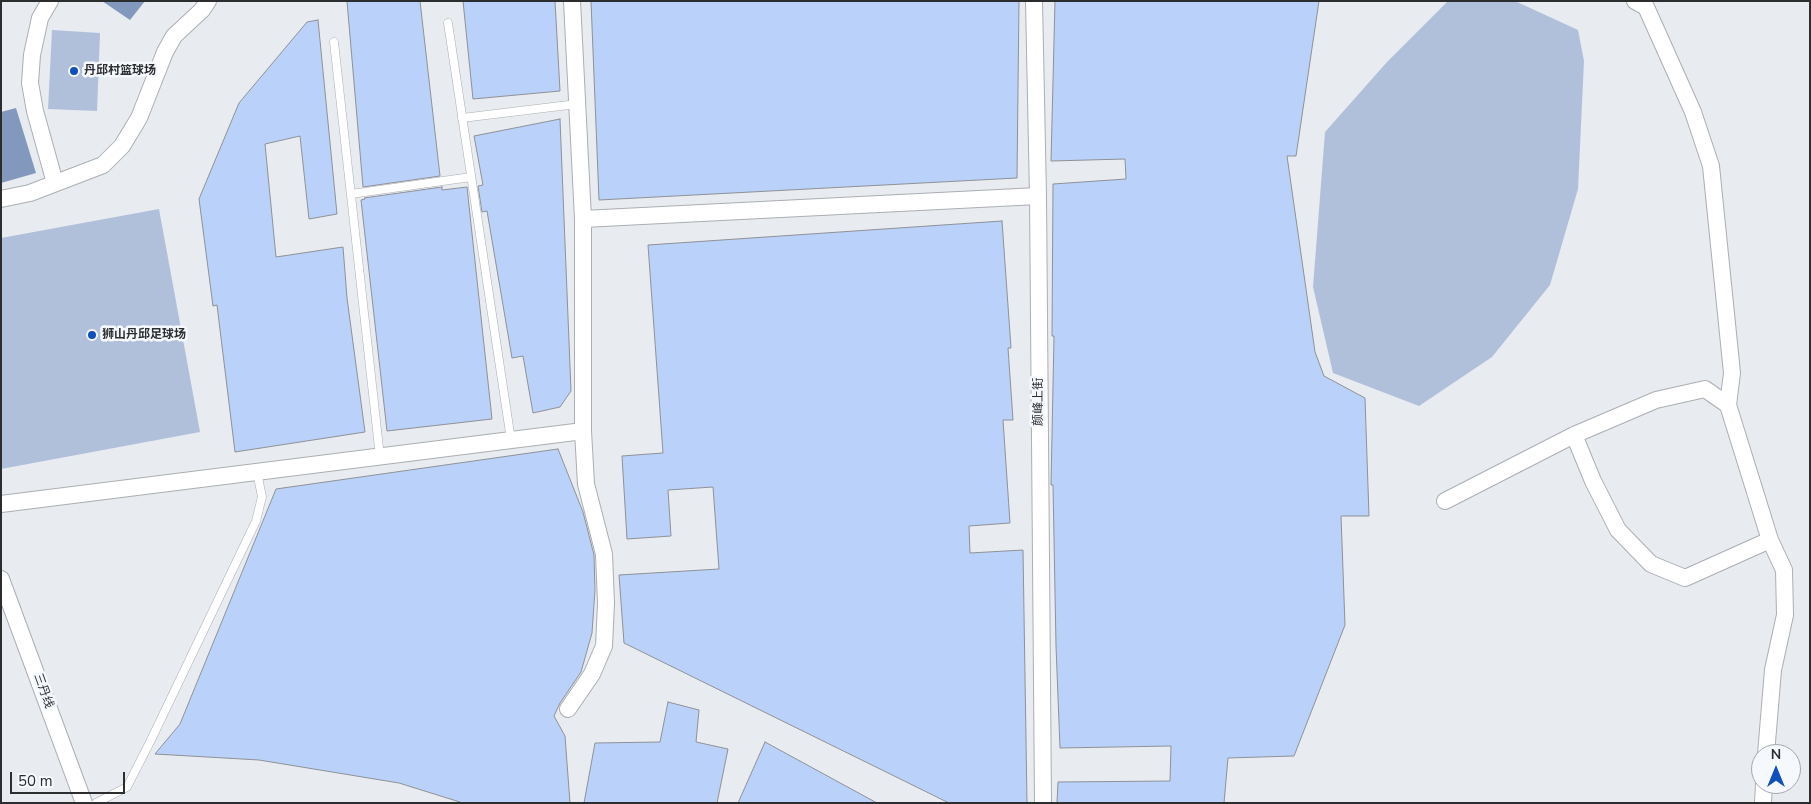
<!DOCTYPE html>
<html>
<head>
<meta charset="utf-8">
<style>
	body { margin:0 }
	#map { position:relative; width:1811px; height:804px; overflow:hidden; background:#e8ebf0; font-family:"Nunito Sans",sans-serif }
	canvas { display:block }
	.frame { position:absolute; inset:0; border:2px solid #2c2d2f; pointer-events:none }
	.north { position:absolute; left:1751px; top:744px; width:50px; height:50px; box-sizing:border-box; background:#f5f8fd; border:1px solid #a5a7ab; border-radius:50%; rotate:0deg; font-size:14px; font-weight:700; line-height:20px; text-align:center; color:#2c2d2f }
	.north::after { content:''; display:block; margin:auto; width:18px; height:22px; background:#114fba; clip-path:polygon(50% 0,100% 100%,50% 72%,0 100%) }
	.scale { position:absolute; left:10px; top:772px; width:115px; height:22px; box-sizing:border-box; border:2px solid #2c2d2f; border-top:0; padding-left:6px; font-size:15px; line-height:18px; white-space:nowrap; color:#2c2d2f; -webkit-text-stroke:4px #f5f8fd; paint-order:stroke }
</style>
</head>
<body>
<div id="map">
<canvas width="1811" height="804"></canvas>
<div class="frame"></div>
<div class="north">N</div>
<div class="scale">50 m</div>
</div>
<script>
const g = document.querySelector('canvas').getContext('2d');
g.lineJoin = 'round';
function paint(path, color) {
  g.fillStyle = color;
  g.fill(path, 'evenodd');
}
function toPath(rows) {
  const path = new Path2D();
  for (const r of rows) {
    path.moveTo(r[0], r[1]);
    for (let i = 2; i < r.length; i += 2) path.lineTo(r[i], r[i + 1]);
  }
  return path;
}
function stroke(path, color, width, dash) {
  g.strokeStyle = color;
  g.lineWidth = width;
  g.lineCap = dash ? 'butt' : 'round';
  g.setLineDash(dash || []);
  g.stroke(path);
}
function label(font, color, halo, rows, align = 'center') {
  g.font = font + ' "Nunito Sans","Noto Sans SC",sans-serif';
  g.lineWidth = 5;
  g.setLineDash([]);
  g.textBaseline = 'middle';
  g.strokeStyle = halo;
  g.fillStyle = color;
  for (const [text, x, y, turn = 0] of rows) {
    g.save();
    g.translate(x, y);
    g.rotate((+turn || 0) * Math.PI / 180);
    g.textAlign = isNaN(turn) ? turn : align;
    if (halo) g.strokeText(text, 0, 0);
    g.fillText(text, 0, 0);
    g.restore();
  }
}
paint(toPath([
	[1448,1,1515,1,1578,30,1584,61,1578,189,1550,285,1492,357,1419,406,1333,373,1313,287,1325,132,1387,62],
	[52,30,100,33,97,111,48,109],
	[159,209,200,432,1,469,1,238]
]), '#b1c0da');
paint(toPath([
	[102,1,145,1,130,20],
	[16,108,36,173,1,183,1,112]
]), '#8298bd');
const building = toPath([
	[347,1,420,1,440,176,363,187,347,1],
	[463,1,555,1,560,91,473,99,463,1],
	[591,1,1019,1,1017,178,599,200,591,1],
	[1055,1,1319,1,1296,156,1287,156,1315,352,1324,376,1365,398,1369,516,1341,516,1345,625,1294,756,1228,758,1224,803,1057,803,1058,782,1170,781,1171,746,1060,748,1056,646,1053,485,1051,485,1054,336,1052,336,1053,184,1126,179,1125,159,1051,161,1055,1],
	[318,20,337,214,309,219,300,136,265,144,276,257,343,247,347,298,365,432,235,452,217,305,213,306,199,199,239,103,307,22,318,20],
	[560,119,571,391,560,407,533,413,523,356,512,358,487,211,482,212,478,186,483,185,474,136,560,119],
	[442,187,442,190,467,187,492,419,387,431,361,200,365,199,364,198,442,187],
	[1002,221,1011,348,1008,348,1013,420,1003,420,1010,523,969,526,970,553,1023,550,1027,803,949,803,624,643,619,575,719,569,713,487,668,490,671,536,627,539,622,456,663,453,648,245,1002,221],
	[558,449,583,512,594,555,595,590,592,633,581,672,560,703,554,716,565,736,570,803,463,803,399,783,259,760,155,754,180,724,276,489,558,449],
	[668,702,699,710,696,742,728,749,717,803,584,803,595,743,660,742,668,702],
	[765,742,877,803,738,803,765,742]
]);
paint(building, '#bad1f9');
stroke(building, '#8e9196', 1);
const lane = toPath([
	[448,23,511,440],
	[334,42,380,457],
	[462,118,577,104],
	[351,194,471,177],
	[96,803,127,787,150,742,256,521,262,497,257,472]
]);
const street = toPath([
	[50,1,40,18,32,55,30,83,35,111,55,183],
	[572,1,583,219],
	[1034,1,1038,196,1043,803],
	[1635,1,1646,7,1693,112,1711,166,1732,373,1728,405],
	[1,199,30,193,103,165,122,146,139,118,165,52,174,36,202,10,208,1],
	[1574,435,1593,481,1618,530,1651,564,1685,578,1770,540],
	[1445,501,1574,435,1656,400,1705,389,1728,405,1770,540,1784,570,1785,615,1773,670,1766,754],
	[1,504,583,431],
	[1,579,84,803],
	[568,709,592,674,604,646,606,603,604,554,586,484,583,431,583,219,1038,196],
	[1763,803,1764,784]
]);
stroke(lane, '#abaeb3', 9);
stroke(street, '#abaeb3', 18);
stroke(lane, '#fff', 8);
stroke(street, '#fff', 16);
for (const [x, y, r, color] of [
	[74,71,5,"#114fba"],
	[92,335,5,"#114fba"]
]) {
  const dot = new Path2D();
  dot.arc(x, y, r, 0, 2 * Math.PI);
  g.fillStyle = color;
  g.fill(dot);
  stroke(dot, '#f5f8fd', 2);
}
label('bold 12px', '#2c2d2f', '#f5f8fd', [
	["丹邱村篮球场",84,71],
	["狮山丹邱足球场",102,335]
], 'left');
label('12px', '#2c2d2f', '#f5f8fd', [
	["颜峰上街",1039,402,-90],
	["三丹线",43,691,70]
]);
</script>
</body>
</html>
